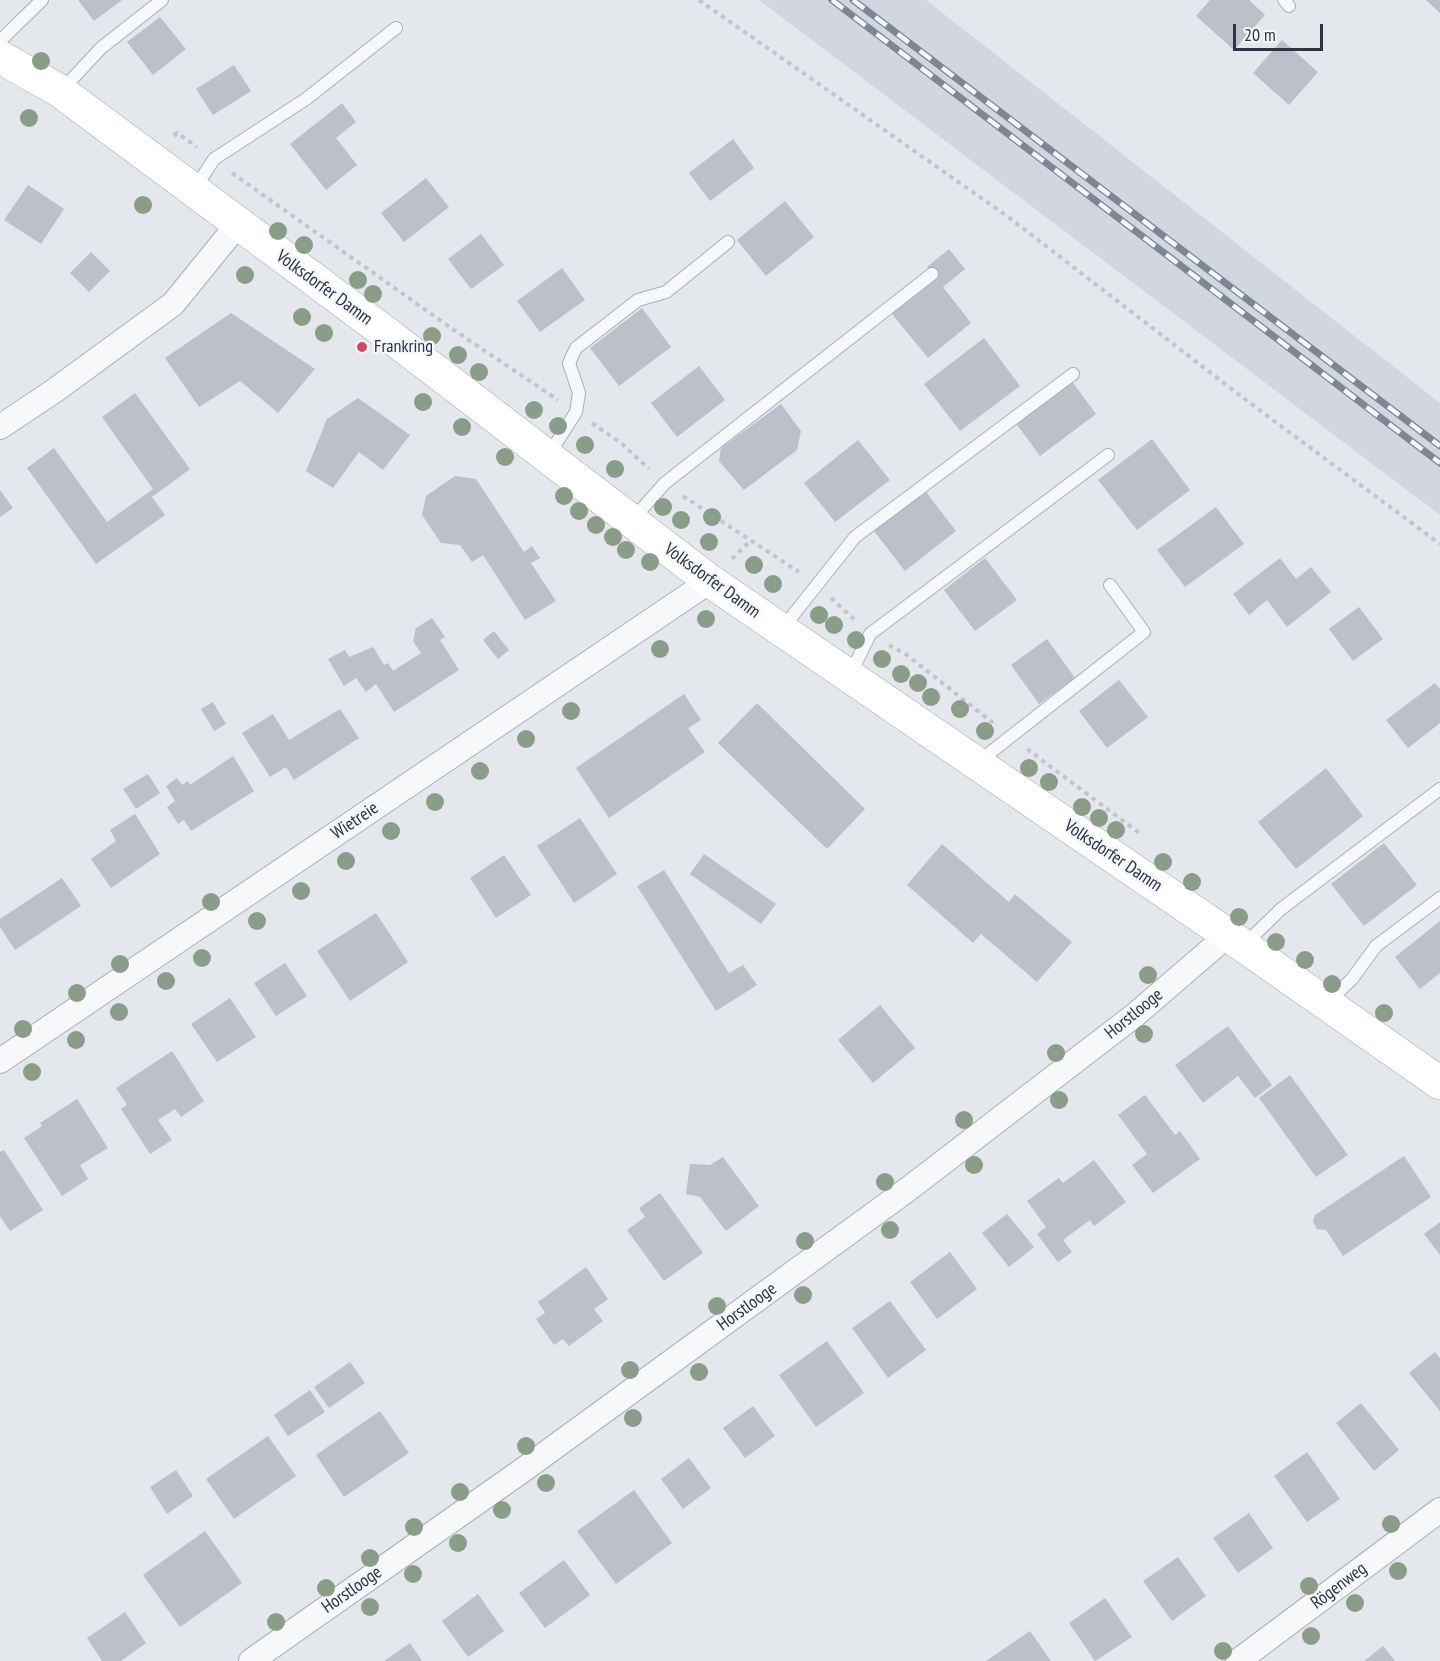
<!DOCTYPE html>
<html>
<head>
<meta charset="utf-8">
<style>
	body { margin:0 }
	#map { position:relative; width:1440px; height:1661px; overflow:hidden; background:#e4e7ec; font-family:"PT Sans Narrow",sans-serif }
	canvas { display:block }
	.scale { position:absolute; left:1233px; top:24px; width:90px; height:27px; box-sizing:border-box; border:3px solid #2b3445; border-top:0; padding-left:8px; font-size:18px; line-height:21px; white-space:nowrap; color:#2b3445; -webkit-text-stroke:4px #f4f6f9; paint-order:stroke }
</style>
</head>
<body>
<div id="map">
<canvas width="1440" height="1661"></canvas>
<div class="scale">20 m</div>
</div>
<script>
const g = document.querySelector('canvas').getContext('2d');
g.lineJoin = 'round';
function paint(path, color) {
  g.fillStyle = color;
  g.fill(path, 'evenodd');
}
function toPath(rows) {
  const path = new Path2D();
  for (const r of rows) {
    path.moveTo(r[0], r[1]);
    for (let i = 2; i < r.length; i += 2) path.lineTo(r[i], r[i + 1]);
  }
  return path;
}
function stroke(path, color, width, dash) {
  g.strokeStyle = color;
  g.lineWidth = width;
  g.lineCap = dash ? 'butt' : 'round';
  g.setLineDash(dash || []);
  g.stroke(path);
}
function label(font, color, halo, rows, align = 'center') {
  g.font = font + ' "PT Sans Narrow",sans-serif';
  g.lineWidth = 5;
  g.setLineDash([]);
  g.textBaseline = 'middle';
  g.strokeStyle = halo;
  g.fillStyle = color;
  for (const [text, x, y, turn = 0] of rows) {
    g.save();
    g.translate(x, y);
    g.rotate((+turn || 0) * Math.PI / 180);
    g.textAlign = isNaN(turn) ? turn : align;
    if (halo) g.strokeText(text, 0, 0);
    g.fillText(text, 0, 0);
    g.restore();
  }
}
paint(toPath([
	[759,0,926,0,1440,403,1440,515]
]), '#d2d6de');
paint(toPath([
	[78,0,122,0,94,21],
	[1210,0,1249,0,1265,15,1234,50,1196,16],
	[1426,0,1440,0,1440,13],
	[160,17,186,49,153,75,127,42],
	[1282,40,1318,72,1289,105,1253,73],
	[234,65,251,91,213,115,196,89],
	[342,103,356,122,336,138,357,165,326,190,290,144],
	[733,139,754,168,710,201,689,173],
	[426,178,449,207,404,242,381,213],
	[28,185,64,209,41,244,4,220],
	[785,201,814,237,766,276,737,240],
	[481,234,504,265,471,289,448,259],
	[949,249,965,269,943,287,971,323,928,358,892,314,936,279,927,267],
	[91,252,110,271,89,292,70,273],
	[562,268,585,300,540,332,517,301],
	[642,308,671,347,619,386,590,348],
	[231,313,315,369,278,413,240,381,199,407,165,358],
	[984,338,1020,386,960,431,924,384],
	[699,366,725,400,677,437,651,403],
	[1071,380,1096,414,1040,456,1015,422],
	[135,393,190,469,152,497,165,515,96,564,27,468,54,448,107,522,153,489,102,417],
	[358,398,410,435,383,470,359,452,333,488,306,471,327,419],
	[781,404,801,431,797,450,744,490,719,461,721,448],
	[1152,439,1190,490,1137,530,1098,480],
	[858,440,890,480,835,522,804,483],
	[455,476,476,479,524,552,532,546,540,558,531,563,556,601,525,620,483,555,472,562,460,545,441,543,422,515,426,496],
	[0,490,13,508,0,517],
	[926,492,956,531,905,571,874,531],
	[1216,507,1244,544,1185,587,1157,550],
	[985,558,1017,600,975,631,944,590],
	[1280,558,1296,579,1311,567,1331,592,1287,627,1267,600,1249,615,1233,594],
	[1359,607,1383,639,1353,661,1329,629],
	[432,618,445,637,440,640,459,670,394,712,376,684,366,692,356,678,344,686,328,659,345,650,349,657,373,647,384,665,388,663,393,671,421,653,413,641,416,628],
	[494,631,509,650,498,659,483,640],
	[1047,639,1075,678,1039,704,1011,665],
	[1119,680,1148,717,1107,748,1079,711],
	[1435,683,1440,689,1440,723,1408,748,1386,720],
	[684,694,701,720,688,728,705,752,609,818,576,768],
	[213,702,226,724,214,731,201,709],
	[757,703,865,809,827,849,718,743],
	[340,709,359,738,294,780,286,767,270,777,242,733,273,714,289,740],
	[233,756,254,791,191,831,184,820,178,824,167,807,175,801,166,786,177,778,182,785,188,781,190,785],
	[1326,768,1363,816,1296,869,1258,822],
	[148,774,160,793,136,809,123,789],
	[135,814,160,854,111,888,91,859,116,841,110,830],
	[580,818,617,874,574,903,537,846],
	[1384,843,1417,885,1364,926,1331,884],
	[942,844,1009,902,1015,894,1072,942,1037,982,981,934,973,943,907,885],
	[704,854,776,904,761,924,690,874],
	[504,855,531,895,496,918,470,878],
	[664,870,729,973,743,965,757,985,716,1011,637,886],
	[62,878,81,906,15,950,0,927,0,919],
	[376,913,408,962,350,1001,317,951],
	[1440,921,1440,973,1420,989,1395,957],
	[285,963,307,996,276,1016,254,983],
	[230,998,256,1037,217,1062,191,1024],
	[880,1005,915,1048,873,1083,838,1040],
	[1228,1026,1272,1085,1255,1098,1238,1076,1203,1103,1175,1065],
	[172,1051,204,1101,181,1117,175,1109,158,1120,172,1140,150,1154,121,1109,127,1105,116,1088],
	[1290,1075,1348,1155,1316,1177,1259,1098],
	[1145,1095,1175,1135,1180,1131,1200,1159,1153,1193,1132,1165,1147,1154,1118,1115],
	[77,1099,108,1148,80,1165,88,1179,62,1196,24,1138,42,1126,40,1123],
	[4,1150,43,1210,10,1231,0,1216,0,1152],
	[1404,1156,1431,1197,1343,1256,1326,1230,1317,1229,1313,1222,1315,1215],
	[723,1157,759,1206,726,1231,700,1197,686,1194,690,1164,710,1165],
	[1094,1160,1126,1202,1094,1226,1090,1220,1063,1240,1072,1252,1058,1262,1037,1234,1046,1227,1027,1201,1059,1178,1063,1183],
	[660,1193,703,1253,664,1281,627,1230,645,1217,639,1208],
	[1007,1214,1034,1247,1009,1267,982,1233],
	[1440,1222,1440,1255,1424,1234],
	[950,1252,977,1289,937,1319,910,1282],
	[586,1267,608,1299,594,1309,603,1321,569,1346,563,1339,554,1345,536,1319,545,1313,538,1302],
	[890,1301,926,1350,888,1378,852,1328],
	[827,1341,864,1393,816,1427,779,1375],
	[1435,1352,1440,1358,1440,1411,1409,1373],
	[350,1362,365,1383,329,1408,314,1387],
	[310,1390,325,1412,288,1436,274,1415],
	[1361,1403,1399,1450,1374,1471,1336,1423],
	[753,1406,775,1436,745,1458,723,1428],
	[380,1411,409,1453,344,1497,316,1455],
	[268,1436,296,1476,234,1519,206,1479],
	[1307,1452,1340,1499,1307,1522,1274,1476],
	[689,1458,711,1488,683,1509,661,1479],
	[176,1470,193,1496,167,1514,150,1487],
	[634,1490,672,1543,616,1584,577,1531],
	[1249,1513,1273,1548,1238,1573,1213,1538],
	[205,1531,242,1583,180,1627,143,1575],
	[1178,1557,1206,1596,1172,1621,1143,1581],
	[564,1560,590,1595,545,1628,519,1593],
	[478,1594,504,1631,468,1657,442,1621],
	[1105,1598,1132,1637,1095,1661,1069,1623],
	[125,1612,146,1643,121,1661,102,1661,87,1638],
	[1030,1631,1051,1661,986,1661],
	[410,1643,422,1661,384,1661],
	[1383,1646,1395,1661,1364,1661]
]), '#bbc0ca');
const service = toPath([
	[1284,0,1289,6],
	[0,41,42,0],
	[61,91,101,48,162,0],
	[194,190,214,159,306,99,396,28],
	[548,456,576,412,579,393,569,363,576,348,638,300,666,292,728,242],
	[632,520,665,483,932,274],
	[782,629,855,537,1073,374],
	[850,675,870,634,1108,455],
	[977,763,1144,632,1110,585],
	[1244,945,1281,909,1440,789],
	[1327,1003,1352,979,1376,946,1440,898]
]);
const minor = toPath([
	[0,427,54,391,173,304,238,224],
	[0,1061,710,581],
	[251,1661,523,1470,907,1190,1135,1015,1228,935],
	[1238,1661,1440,1510]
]);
const secondary = toPath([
	[0,57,60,91,382,330,710,581,1228,935,1440,1083]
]);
stroke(service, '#a9aeb7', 14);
stroke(minor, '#a9aeb7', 26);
stroke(secondary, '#a9aeb7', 34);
stroke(toPath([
	[699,0,1007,216,1246,400,1440,544],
	[174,136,177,133,197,147],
	[232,173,454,330,558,400],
	[592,423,621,443,649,469],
	[683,496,799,572],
	[732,559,751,540],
	[831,598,856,621],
	[889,645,907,655,993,723],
	[1027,749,1142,835]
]), '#c2c5cb', 4, [4.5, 4.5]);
stroke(service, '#f7f8fa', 12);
stroke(minor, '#f7f8fa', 24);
stroke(secondary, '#fff', 33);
const rail = toPath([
	[832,0,1440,463],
	[853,0,1440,446]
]);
stroke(rail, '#7d8696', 7);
stroke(rail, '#f4f6f9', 4.5, [14]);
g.fillStyle = '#899d89';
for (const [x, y] of [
	[41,61],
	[29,118],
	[143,205],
	[278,231],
	[304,245],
	[245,275],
	[358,280],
	[373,294],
	[302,317],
	[324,333],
	[432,336],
	[458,355],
	[479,372],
	[423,402],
	[534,410],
	[558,426],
	[462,427],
	[585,445],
	[505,457],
	[615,469],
	[564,496],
	[663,507],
	[579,511],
	[712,517],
	[681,520],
	[596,525],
	[613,537],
	[709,542],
	[626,550],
	[650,562],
	[754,565],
	[773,584],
	[819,615],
	[706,619],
	[834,625],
	[856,640],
	[660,649],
	[882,659],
	[901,674],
	[918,683],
	[931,697],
	[960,709],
	[571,711],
	[985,731],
	[526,739],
	[1029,768],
	[480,771],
	[1049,782],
	[435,802],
	[1082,807],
	[1099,818],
	[1116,830],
	[391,831],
	[346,861],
	[1163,862],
	[1192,882],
	[301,891],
	[211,902],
	[1239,917],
	[257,921],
	[1276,942],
	[202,958],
	[1305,960],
	[120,964],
	[1148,975],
	[166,981],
	[1332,984],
	[77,993],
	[119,1012],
	[1384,1013],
	[23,1029],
	[1144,1034],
	[76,1040],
	[1056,1053],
	[32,1072],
	[1059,1100],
	[964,1120],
	[974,1165],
	[885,1182],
	[890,1230],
	[805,1241],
	[803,1295],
	[717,1306],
	[630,1370],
	[699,1372],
	[633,1418],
	[526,1446],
	[546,1483],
	[460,1492],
	[502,1510],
	[1391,1524],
	[414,1527],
	[458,1543],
	[370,1558],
	[1398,1571],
	[413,1574],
	[1309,1586],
	[326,1588],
	[1355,1603],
	[370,1607],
	[276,1622],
	[1311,1636],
	[1223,1651]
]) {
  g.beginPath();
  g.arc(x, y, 9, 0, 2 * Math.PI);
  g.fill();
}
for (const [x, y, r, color] of [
	[362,347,6,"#d1495b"]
]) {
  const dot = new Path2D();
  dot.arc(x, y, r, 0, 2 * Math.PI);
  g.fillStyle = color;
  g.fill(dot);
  stroke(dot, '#f4f6f9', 2);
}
label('18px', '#2b3445', '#f4f6f9', [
	["Volksdorfer Damm",324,288,36],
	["Volksdorfer Damm",712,581,36],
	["Wietreie",355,821,-34],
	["Volksdorfer Damm",1113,856,34],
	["Horstlooge",1134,1014,-39],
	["Horstlooge",747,1307,-36],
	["Rögenweg",1339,1586,-37],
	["Horstlooge",352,1590,-35]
]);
label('18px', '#2b3445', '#f4f6f9', [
	["Frankring",374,347]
], 'left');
</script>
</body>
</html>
